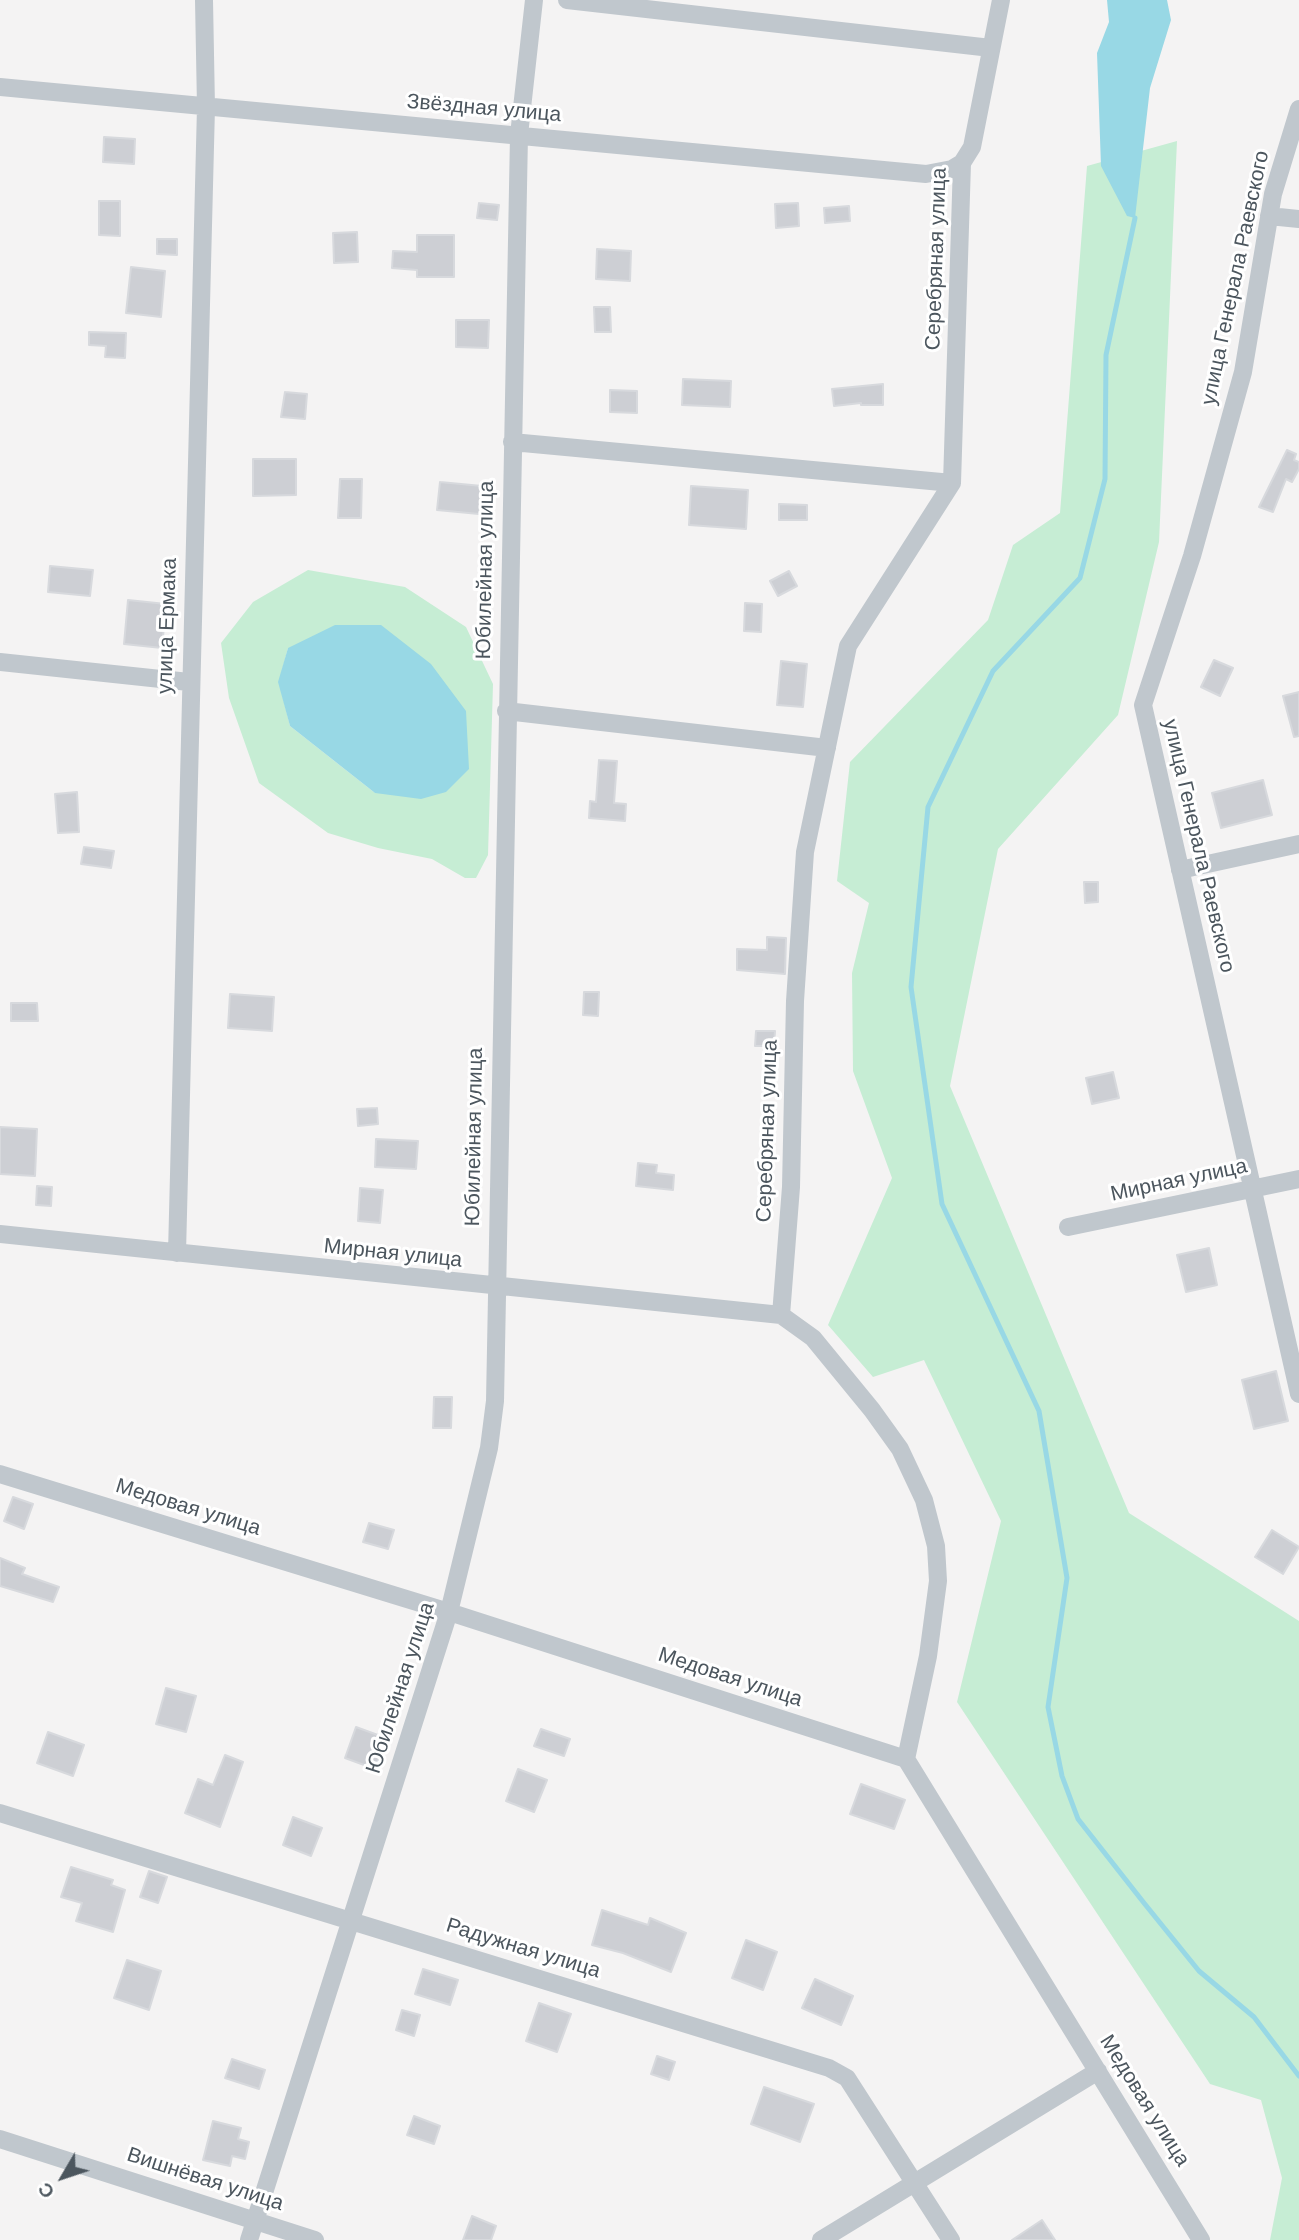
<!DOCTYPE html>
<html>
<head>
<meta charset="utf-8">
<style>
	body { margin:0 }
	#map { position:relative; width:1299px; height:2240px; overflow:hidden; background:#f4f3f3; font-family:"DM Sans",sans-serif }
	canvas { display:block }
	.north { position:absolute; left:28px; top:2142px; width:70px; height:70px; -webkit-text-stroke:5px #fff; paint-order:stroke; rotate:231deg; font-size:19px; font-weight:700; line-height:28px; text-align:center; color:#4c565e }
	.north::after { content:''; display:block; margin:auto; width:24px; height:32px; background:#4c565e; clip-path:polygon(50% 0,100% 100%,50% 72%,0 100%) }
</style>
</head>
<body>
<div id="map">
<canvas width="1299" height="2240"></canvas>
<div class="north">С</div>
</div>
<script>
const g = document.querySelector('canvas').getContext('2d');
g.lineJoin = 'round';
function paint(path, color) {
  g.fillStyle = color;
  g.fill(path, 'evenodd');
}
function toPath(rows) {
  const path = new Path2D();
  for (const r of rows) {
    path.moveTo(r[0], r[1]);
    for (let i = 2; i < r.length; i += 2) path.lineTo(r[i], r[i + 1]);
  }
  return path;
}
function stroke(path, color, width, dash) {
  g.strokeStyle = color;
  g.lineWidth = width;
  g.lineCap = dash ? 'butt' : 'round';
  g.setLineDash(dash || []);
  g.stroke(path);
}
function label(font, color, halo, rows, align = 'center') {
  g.font = font + ' "DM Sans",sans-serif';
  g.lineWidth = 6;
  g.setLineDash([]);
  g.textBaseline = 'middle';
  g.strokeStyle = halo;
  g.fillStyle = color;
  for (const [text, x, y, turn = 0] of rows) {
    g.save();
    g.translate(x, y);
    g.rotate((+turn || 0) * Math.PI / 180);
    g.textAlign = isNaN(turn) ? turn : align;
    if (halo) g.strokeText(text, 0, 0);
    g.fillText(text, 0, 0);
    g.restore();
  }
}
paint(toPath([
	[1177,141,1159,542,1118,715,998,849,950,1086,1129,1513,1299,1621,1299,2240,1270,2240,1282,2178,1261,2100,1210,2084,957,1702,1001,1521,924,1360,873,1377,828,1325,892,1178,853,1071,852,973,869,903,837,881,850,762,988,620,1013,545,1060,513,1087,166],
	[308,570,405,587,466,627,493,684,488,855,476,878,465,878,432,859,378,848,328,833,259,783,229,698,221,643,253,602],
	[288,648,375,793,290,726,279,682]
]), '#c6edd4');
paint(toPath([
	[1107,0,1167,0,1171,20,1150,88,1135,218,1127,216,1101,166,1097,53,1109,22],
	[335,625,381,625,431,664,466,711,469,769,446,792,421,799,375,793,290,726,278,682,288,648]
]), '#98d8e5');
stroke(toPath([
	[1135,218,1106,355,1105,479,1080,578,993,671,928,807,911,987,942,1204,1039,1411,1067,1578,1048,1707,1062,1776,1078,1819,1144,1903,1199,1971,1254,2017,1299,2076]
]), '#98d8e5', 5);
const building = toPath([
	[104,137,135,139,134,164,103,162,104,137],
	[99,201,120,201,120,236,99,235,99,201],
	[479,203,499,205,497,220,477,218,479,203],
	[798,203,799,226,776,228,775,204,798,203],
	[849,206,850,221,825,223,824,208,849,206],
	[357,232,358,262,334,263,333,233,357,232],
	[417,235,454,235,454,277,417,277,417,270,392,268,393,251,417,252,417,235],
	[157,239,177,239,177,255,157,254,157,239],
	[597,249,631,251,630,281,596,279,597,249],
	[131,267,165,271,161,317,126,313,131,267],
	[594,307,610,307,611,332,595,332,594,307],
	[456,320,489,320,488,348,456,347,456,320],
	[89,332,126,333,125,358,105,357,106,346,89,345,89,332],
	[683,379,731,381,730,407,682,405,683,379],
	[883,384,883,405,861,405,861,403,834,406,832,389,883,384],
	[610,390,637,391,637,413,610,412,610,390],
	[285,392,307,394,305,419,281,417,285,392],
	[1287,450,1296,454,1294,460,1299,462,1299,469,1292,482,1286,479,1273,512,1259,507,1287,450],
	[253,459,296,459,296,495,253,496,253,459],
	[340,479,362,479,361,518,338,518,340,479],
	[440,482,482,486,479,514,437,510,440,482],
	[691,486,748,490,746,529,689,525,691,486],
	[779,504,807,505,807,520,779,520,779,504],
	[50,566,93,570,90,596,48,592,50,566],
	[789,571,797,586,778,596,770,581,789,571],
	[128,600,166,604,162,648,124,644,128,600],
	[745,603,762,604,761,632,744,631,745,603],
	[1214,660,1233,668,1220,696,1201,687,1214,660],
	[781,661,807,664,803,707,777,705,781,661],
	[1299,692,1299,736,1294,737,1283,696,1299,692],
	[599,760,617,761,614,803,626,804,625,821,589,818,590,801,596,802,599,760],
	[1263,780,1272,815,1221,828,1212,793,1263,780],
	[77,792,79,832,58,833,55,794,77,792],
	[84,847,114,851,111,868,81,864,84,847],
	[1084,882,1098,882,1098,902,1085,903,1084,882],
	[767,937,786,938,785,974,737,970,737,949,767,950,767,937],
	[584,992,599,992,598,1016,583,1015,584,992],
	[230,994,274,997,272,1031,228,1028,230,994],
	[11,1003,37,1003,38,1021,11,1021,11,1003],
	[756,1031,775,1031,774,1046,755,1046,756,1031],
	[1113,1072,1119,1098,1092,1104,1086,1078,1113,1072],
	[377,1108,378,1124,358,1126,357,1109,377,1108],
	[0,1127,37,1129,35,1176,0,1174,0,1127],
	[376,1139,418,1141,416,1169,375,1167,376,1139],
	[638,1163,657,1165,656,1173,674,1175,673,1190,636,1186,638,1163],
	[37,1186,52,1187,51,1206,36,1205,37,1186],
	[360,1188,383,1190,380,1223,358,1221,360,1188],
	[1209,1248,1217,1285,1186,1292,1177,1255,1209,1248],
	[1276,1371,1288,1421,1254,1429,1242,1380,1276,1371],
	[434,1397,452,1397,451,1428,433,1428,434,1397],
	[13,1497,33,1504,24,1529,4,1521,13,1497],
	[369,1523,394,1530,388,1549,363,1542,369,1523],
	[1272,1530,1299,1547,1283,1574,1255,1557,1272,1530],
	[0,1558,25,1568,22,1574,59,1587,53,1602,0,1586,0,1558],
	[166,1688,196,1696,186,1732,156,1724,166,1688],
	[356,1727,386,1738,375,1769,345,1758,356,1727],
	[541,1729,570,1739,564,1756,534,1746,541,1729],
	[48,1732,84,1745,73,1776,37,1763,48,1732],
	[225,1755,243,1762,220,1827,185,1813,198,1779,213,1785,225,1755],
	[518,1769,547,1780,534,1812,506,1801,518,1769],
	[861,1784,905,1800,894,1829,850,1814,861,1784],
	[293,1817,322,1828,311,1856,283,1845,293,1817],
	[71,1867,113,1880,111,1885,125,1890,113,1932,76,1921,82,1903,61,1897,71,1867],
	[149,1871,167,1877,158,1903,140,1897,149,1871],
	[602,1910,648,1925,650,1918,686,1933,671,1972,623,1953,592,1945,602,1910],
	[746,1940,777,1952,763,1990,732,1978,746,1940],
	[127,1960,161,1971,149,2010,114,1998,127,1960],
	[423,1969,458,1980,450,2005,415,1994,423,1969],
	[815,1979,853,1996,841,2025,802,2008,815,1979],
	[539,2003,571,2014,557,2052,526,2041,539,2003],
	[402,2010,420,2015,414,2036,396,2030,402,2010],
	[657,2056,675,2062,669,2080,651,2074,657,2056],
	[232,2059,265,2070,259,2089,225,2078,232,2059],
	[764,2087,814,2104,800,2142,751,2124,764,2087],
	[414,2116,440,2126,434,2144,407,2135,414,2116],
	[213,2121,241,2128,238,2139,249,2142,245,2159,232,2156,230,2166,203,2160,213,2121],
	[472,2216,496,2226,491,2240,463,2240,472,2216],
	[1042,2220,1055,2240,1012,2240,1042,2220]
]);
paint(building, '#cdcfd4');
stroke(building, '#d7d9dd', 2);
stroke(toPath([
	[567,0,991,48],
	[0,87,926,174,952,169,962,163],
	[1299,109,1273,194,1243,372,1192,556,1143,705,1299,1394],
	[1269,216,1299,219],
	[512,442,952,483],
	[0,662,189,682],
	[506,711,827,748],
	[1180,870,1299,844],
	[1068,1227,1299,1179],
	[0,1234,781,1315],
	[177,1253,206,107,204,0],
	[0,1474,449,1612,906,1759,1201,2240],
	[906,1759,928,1656,938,1581,936,1546,924,1500,900,1449,872,1410,813,1338,781,1315,791,1187,795,1001,805,852,848,646,952,483,962,163,972,147,1001,0],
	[0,1813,829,2068,847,2078,951,2240],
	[0,2139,315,2240],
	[249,2240,449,1612,489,1448,495,1401,519,135,534,0],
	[821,2240,1098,2071]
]), '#c0c7cd', 18);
label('21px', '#4c565e', '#fff', [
	["Звёздная улица",484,109,5],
	["Серебряная улица",937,259,-88],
	["улица Генерала Раевского",1236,278,-78],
	["Юбилейная улица",486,570,-89],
	["улица Ермака",168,626,-88],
	["улица Генерала Раевского",1198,846,77],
	["Серебряная улица",768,1131,-88],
	["Юбилейная улица",475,1137,-89],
	["Мирная улица",1179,1181,-12],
	["Мирная улица",393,1254,6],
	["Медовая улица",188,1508,17],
	["Медовая улица",730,1678,18],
	["Юбилейная улица",401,1688,-72],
	["Радужная улица",523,1949,17],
	["Медовая улица",1144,2101,58],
	["Вишнёвая улица",205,2180,18]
]);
</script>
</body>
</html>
